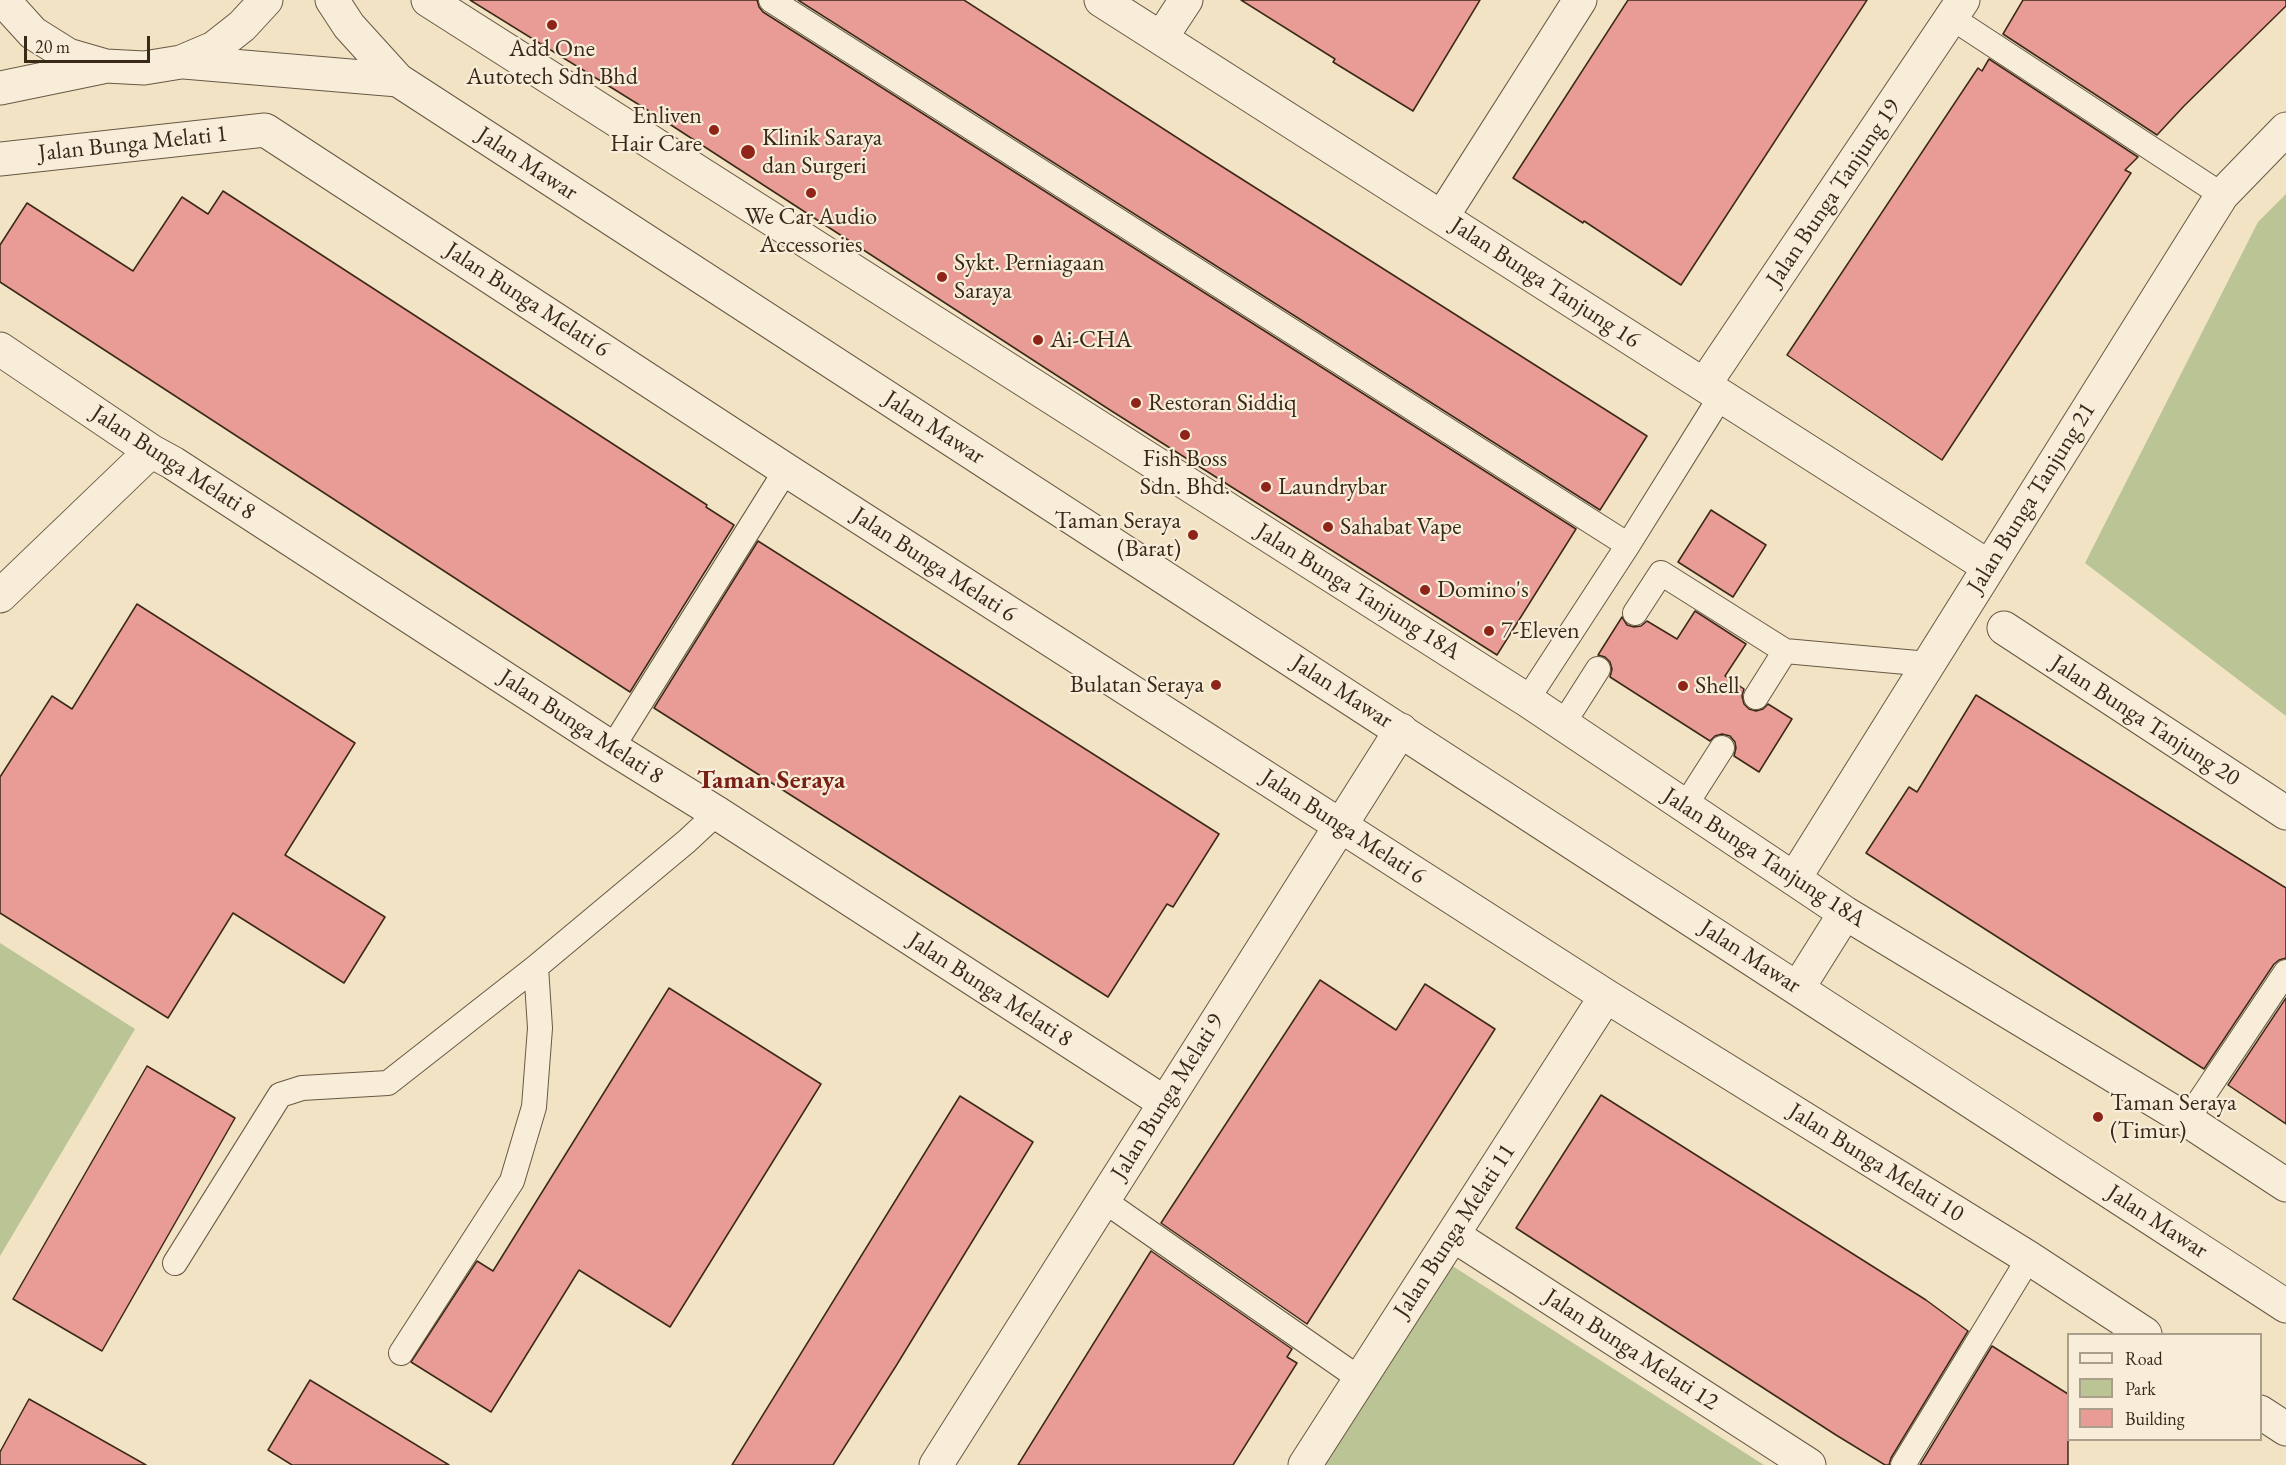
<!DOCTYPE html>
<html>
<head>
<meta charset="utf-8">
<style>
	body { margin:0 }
	#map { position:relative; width:2286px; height:1465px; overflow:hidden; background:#f2e3c5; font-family:"EB Garamond",serif }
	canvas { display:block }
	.legend { position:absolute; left:2067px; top:1333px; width:195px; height:108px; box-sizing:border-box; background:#f7edd9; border:2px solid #ab9f8c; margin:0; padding:8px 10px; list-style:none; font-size:18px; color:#3a2918 }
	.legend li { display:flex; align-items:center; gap:12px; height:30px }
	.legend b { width:30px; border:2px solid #ab9f8c }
	.scale { position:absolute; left:24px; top:36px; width:126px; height:27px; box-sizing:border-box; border:3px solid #3a2918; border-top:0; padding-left:8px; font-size:18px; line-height:21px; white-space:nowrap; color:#3a2918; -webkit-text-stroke:4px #f7edd9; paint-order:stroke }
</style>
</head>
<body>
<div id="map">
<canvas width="2286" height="1465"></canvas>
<ul class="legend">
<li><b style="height:8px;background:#f7edd9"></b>Road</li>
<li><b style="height:16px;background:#bac495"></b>Park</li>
<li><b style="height:16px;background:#e99b95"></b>Building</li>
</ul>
<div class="scale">20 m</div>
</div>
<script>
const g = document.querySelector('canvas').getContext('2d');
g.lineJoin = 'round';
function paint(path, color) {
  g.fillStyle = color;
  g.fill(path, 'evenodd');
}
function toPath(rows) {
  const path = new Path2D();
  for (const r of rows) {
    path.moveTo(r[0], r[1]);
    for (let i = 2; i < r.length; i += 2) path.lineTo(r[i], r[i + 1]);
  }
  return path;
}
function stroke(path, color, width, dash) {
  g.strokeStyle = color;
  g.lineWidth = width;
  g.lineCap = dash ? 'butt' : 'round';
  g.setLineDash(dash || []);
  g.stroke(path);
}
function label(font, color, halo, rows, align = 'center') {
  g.font = font + ' "EB Garamond",serif';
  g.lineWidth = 4.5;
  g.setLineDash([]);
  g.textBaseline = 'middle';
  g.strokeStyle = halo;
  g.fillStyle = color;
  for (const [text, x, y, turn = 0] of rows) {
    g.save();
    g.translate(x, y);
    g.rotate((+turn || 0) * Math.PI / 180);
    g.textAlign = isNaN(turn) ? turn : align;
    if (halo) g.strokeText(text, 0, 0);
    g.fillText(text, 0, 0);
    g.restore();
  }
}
paint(toPath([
	[2286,194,2286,716,2085,563,2258,222],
	[0,943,135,1029,0,1256],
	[1451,1265,1764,1465,1316,1465]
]), '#bac495');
const building = toPath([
	[470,0,757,0,759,7,763,12,1576,529,1497,655,1110,410,654,114,470,0],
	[798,0,964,0,1207,157,1647,436,1600,510,798,0],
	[1241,0,1480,0,1413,111,1333,62,1335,59,1241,0],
	[1628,0,1867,0,1681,285,1584,221,1583,223,1513,178,1628,0],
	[2023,0,2286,0,2286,6,2184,106,2157,135,2003,34,2023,0],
	[1989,59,2138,157,2125,170,2131,173,1942,460,1787,355,1978,68,1982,71,1989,59],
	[223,191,707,505,706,507,734,525,630,692,0,282,0,245,27,203,133,271,182,197,208,214,223,191],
	[1711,510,1766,545,1733,597,1678,562,1711,510],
	[758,541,1219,834,1173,907,1167,904,1108,997,654,708,758,541],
	[137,604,355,743,285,855,385,917,344,983,233,913,168,1018,0,913,0,777,52,696,72,709,137,604],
	[1695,611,1746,644,1725,676,1744,689,1742,696,1744,704,1749,709,1756,711,1763,709,1768,704,1792,719,1759,772,1734,756,1736,748,1735,742,1730,736,1722,734,1715,736,1710,741,1610,677,1612,669,1610,662,1605,657,1598,655,1622,617,1627,625,1634,627,1641,626,1647,621,1677,639,1695,611],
	[1976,695,2286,888,2286,958,2279,960,2274,964,2204,1069,1866,853,1909,787,1917,792,1976,695],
	[1320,980,1396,1030,1425,984,1495,1029,1307,1324,1161,1223,1320,980],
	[669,988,821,1084,670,1327,579,1270,491,1412,411,1362,477,1261,493,1271,669,988],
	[2286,998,2286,1124,2228,1085,2286,998],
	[147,1066,235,1118,102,1351,13,1299,147,1066],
	[1601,1095,1926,1300,1968,1331,1891,1458,1889,1465,1885,1465,1836,1435,1516,1228,1601,1095],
	[960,1096,1033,1142,896,1366,833,1465,732,1465,960,1096],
	[1151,1251,1292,1349,1287,1357,1297,1363,1233,1465,1018,1465,1151,1251],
	[1992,1346,2068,1394,2068,1465,1920,1465,1992,1346],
	[310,1380,449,1465,292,1465,268,1450,310,1380],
	[29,1399,54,1413,146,1465,0,1465,0,1452,29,1399]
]);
paint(building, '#e99b95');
stroke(building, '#3a2918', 1.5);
const service = toPath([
	[771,0,1628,545],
	[1952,18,2222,195],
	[1635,613,1661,573,1785,651,1756,697],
	[1785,651,1928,664],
	[1527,700,1628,545,1721,396],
	[1563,724,1598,669],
	[612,748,786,470],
	[1685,806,1722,748],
	[2187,1120,2286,972],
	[1103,1200,1360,1379],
	[175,1263,280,1095,302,1088,388,1083,536,967,687,841,717,813],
	[401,1353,512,1181,534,1107,540,1028,536,967],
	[1903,1465,2029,1258]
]);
const minor = toPath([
	[428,0,1527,700,1845,913,2187,1120,2286,1185],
	[1101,0,1989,567],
	[1161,38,1186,0],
	[0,159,265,130,786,470,1606,996,2029,1258,2145,1334],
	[1442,217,1580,0],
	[0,349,151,451,173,463,612,748,717,813,1165,1103],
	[1704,385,1963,0],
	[0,596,151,451],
	[2004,628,2286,813],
	[1794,879,2222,195,2286,129],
	[1798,988,1845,913],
	[1453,1235,1809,1465],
	[2260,1412,2286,1429],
	[936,1465,1401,730],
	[1305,1465,1606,996]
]);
const tertiary = toPath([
	[3,0,33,33,68,55,106,66,144,68,181,62,214,48,242,26,266,0],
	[332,0,349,26,398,80,2286,1306],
	[184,62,398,80],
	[0,88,102,67]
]);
stroke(service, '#685843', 26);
stroke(minor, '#685843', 35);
stroke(tertiary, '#685843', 35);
stroke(service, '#f7edd9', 24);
stroke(minor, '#f7edd9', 33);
stroke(tertiary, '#f7edd9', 33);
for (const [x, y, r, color] of [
	[552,25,6,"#8f2418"],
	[714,130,6,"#8f2418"],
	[748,152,8,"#8f2418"],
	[811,193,6,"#8f2418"],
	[942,277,6,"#8f2418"],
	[1038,340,6,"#8f2418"],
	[1136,403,6,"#8f2418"],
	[1185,435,6,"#8f2418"],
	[1266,487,6,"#8f2418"],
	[1328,527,6,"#8f2418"],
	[1193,535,6,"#8f2418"],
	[1425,590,6,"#8f2418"],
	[1489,631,6,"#8f2418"],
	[1216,685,6,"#8f2418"],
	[1683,686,6,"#8f2418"],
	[2098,1117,6,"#8f2418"]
]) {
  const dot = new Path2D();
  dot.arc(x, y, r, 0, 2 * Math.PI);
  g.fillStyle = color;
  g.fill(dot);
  stroke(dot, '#f7edd9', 2);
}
label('24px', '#3a2918', '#f7edd9', [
	["Add One",552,49,"center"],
	["Autotech Sdn Bhd",552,77,"center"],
	["Enliven",702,116,"right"],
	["Hair Care",702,144,"right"],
	["Klinik Saraya",762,138],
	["dan Surgeri",762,166],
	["We Car Audio",811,217,"center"],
	["Accessories",811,245,"center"],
	["Sykt. Perniagaan",954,263],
	["Saraya",954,291],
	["Ai-CHA",1050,340],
	["Restoran Siddiq",1148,403],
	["Fish Boss",1185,459,"center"],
	["Sdn. Bhd.",1185,487,"center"],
	["Laundrybar",1278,487],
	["Taman Seraya",1181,521,"right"],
	["(Barat)",1181,549,"right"],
	["Sahabat Vape",1340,527],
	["Domino's",1437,590],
	["7-Eleven",1501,631],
	["Bulatan Seraya",1204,685,"right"],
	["Shell",1695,686],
	["Taman Seraya",2110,1103],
	["(Timur)",2110,1131]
], 'left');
label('24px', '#3a2918', '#f7edd9', [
	["Jalan Bunga Melati 1",133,144,-6],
	["Jalan Mawar",527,164,33],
	["Jalan Bunga Tanjung 19",1834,193,-56],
	["Jalan Bunga Tanjung 16",1545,283,33],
	["Jalan Bunga Melati 6",527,300,33],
	["Jalan Mawar",934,428,33],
	["Jalan Bunga Melati 8",173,463,33],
	["Jalan Bunga Tanjung 21",2032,498,-58],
	["Jalan Bunga Melati 6",934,565,33],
	["Jalan Bunga Tanjung 18A",1358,592,32],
	["Jalan Mawar",1342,692,33],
	["Jalan Bunga Tanjung 20",2145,721,33],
	["Jalan Bunga Melati 8",581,727,33],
	["Jalan Bunga Melati 6",1343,827,33],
	["Jalan Bunga Tanjung 18A",1764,858,33],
	["Jalan Mawar",1750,957,33],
	["Jalan Bunga Melati 8",990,990,33],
	["Jalan Bunga Melati 9",1168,1097,-58],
	["Jalan Bunga Melati 10",1876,1163,32],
	["Jalan Mawar",2157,1222,33],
	["Jalan Bunga Melati 11",1455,1231,-57],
	["Jalan Bunga Melati 12",1631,1350,33]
]);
label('bold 26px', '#7a1f14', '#f7edd9', [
	["Taman Seraya",771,781]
]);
</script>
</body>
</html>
